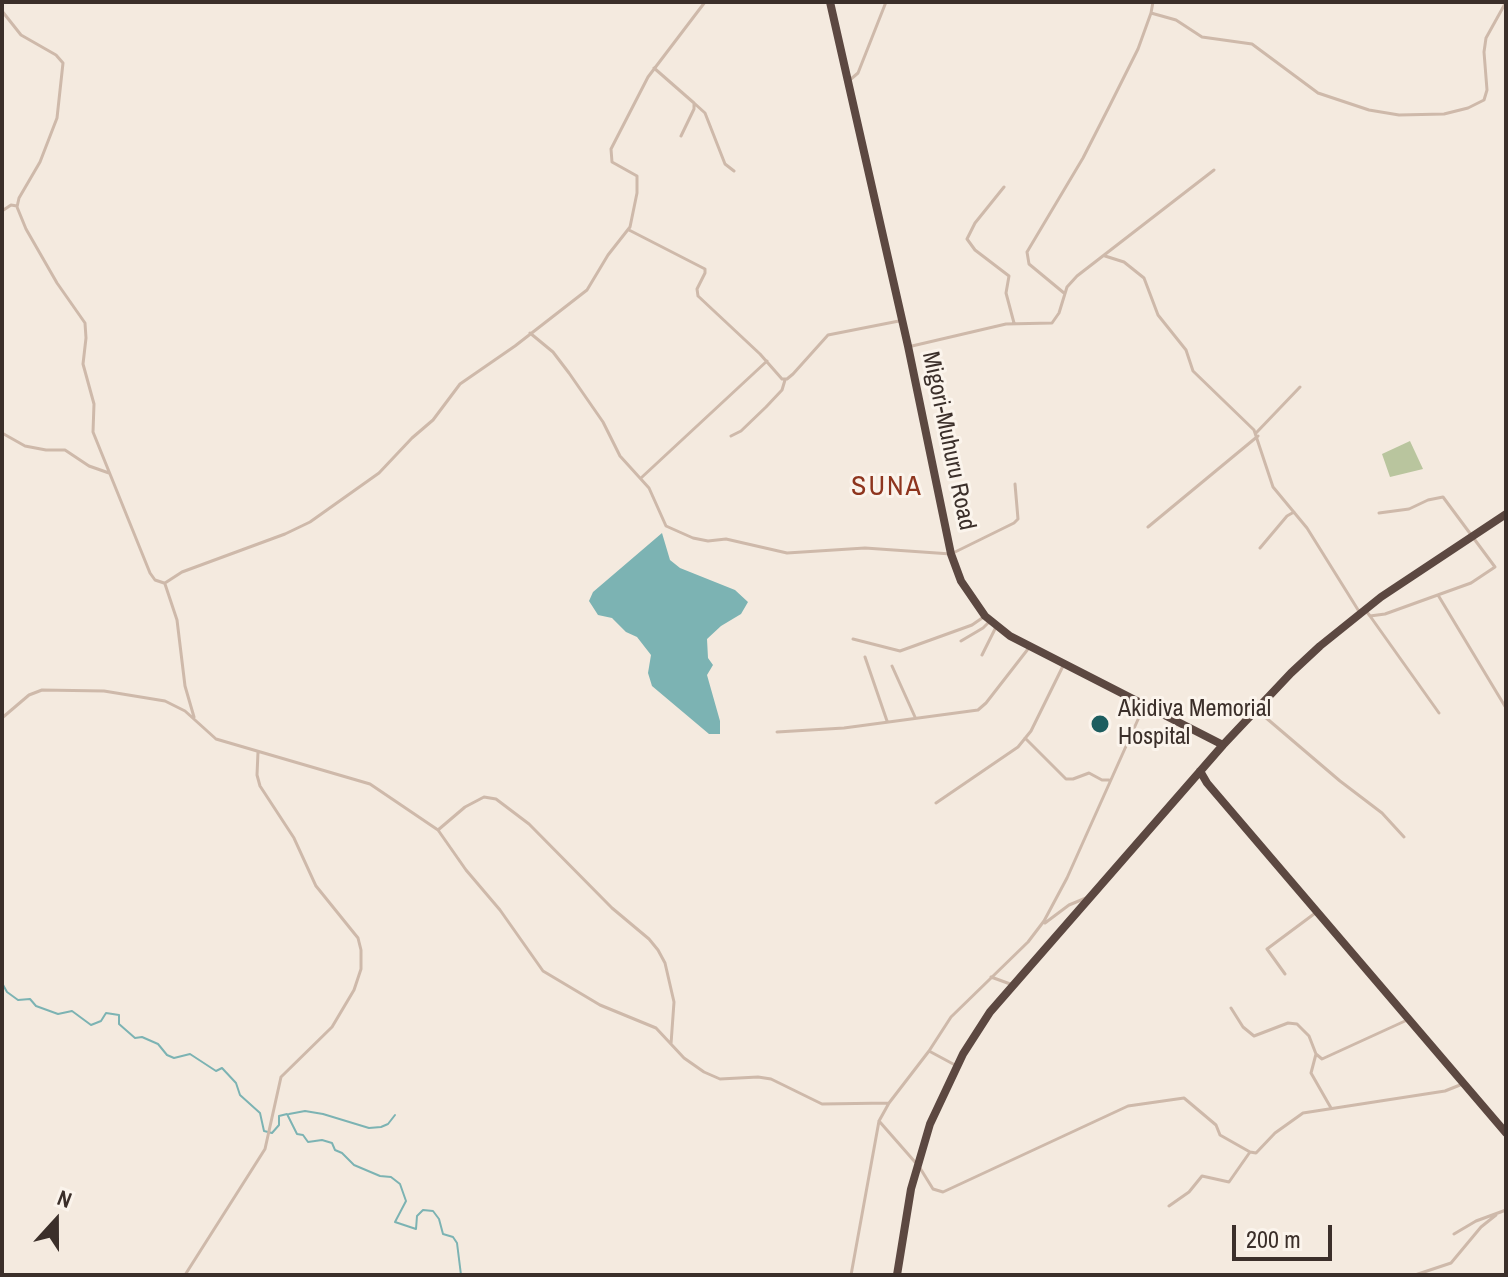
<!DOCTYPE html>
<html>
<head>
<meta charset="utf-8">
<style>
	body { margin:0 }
	#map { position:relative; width:1508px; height:1277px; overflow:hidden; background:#f4eadf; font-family:"Archivo Narrow",sans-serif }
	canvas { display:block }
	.frame { position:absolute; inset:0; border:4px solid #3b2f2a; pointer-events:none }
	.north { position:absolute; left:16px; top:1181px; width:80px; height:80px; -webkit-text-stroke:6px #fbf4ec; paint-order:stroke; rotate:21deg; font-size:22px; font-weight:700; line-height:32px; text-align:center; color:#3b2f2a }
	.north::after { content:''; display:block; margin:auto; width:28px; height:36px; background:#3b2f2a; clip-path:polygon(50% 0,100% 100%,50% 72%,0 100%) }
	.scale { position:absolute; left:1232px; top:1225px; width:100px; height:36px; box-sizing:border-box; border:4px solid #3b2f2a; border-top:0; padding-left:10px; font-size:24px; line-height:28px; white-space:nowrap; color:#3b2f2a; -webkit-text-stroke:6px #fbf4ec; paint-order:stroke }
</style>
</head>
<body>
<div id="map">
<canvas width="1508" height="1277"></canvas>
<div class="frame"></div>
<div class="north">N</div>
<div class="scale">200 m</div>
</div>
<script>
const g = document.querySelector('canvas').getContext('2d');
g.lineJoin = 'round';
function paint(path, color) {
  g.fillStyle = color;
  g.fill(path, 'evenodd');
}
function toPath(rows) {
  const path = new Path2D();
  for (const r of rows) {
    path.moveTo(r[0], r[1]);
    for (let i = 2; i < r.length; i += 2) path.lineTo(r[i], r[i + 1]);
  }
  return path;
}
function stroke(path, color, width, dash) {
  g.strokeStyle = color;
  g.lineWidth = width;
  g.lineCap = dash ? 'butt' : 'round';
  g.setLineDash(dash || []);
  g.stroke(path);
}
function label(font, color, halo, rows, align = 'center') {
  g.font = font + ' "Archivo Narrow",sans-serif';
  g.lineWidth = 6;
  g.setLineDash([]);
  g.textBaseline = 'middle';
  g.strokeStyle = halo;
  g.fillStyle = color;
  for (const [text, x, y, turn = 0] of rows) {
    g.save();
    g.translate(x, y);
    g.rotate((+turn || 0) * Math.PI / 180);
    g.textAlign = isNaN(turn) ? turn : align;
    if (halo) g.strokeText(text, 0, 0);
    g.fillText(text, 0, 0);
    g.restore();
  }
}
paint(toPath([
	[1410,441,1423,469,1390,477,1382,454]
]), '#b9c59e');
paint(toPath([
	[662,533,670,560,680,568,735,590,748,602,741,614,721,626,707,639,708,658,713,665,707,675,720,721,720,734,709,734,652,686,648,673,651,655,637,637,626,632,612,618,598,615,589,601,593,592]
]), '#7cb3b3');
stroke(toPath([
	[2,983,7,992,18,1000,30,999,36,1006,58,1014,72,1011,91,1025,101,1021,106,1013,119,1015,119,1024,135,1038,142,1037,158,1044,167,1055,174,1058,190,1054,216,1071,222,1068,236,1083,240,1095,260,1113,264,1131,272,1133,279,1125,279,1116,287,1114,297,1134,303,1135,308,1142,322,1140,332,1143,335,1150,342,1153,354,1165,380,1176,391,1177,400,1184,406,1201,395,1222,416,1229,417,1216,423,1210,433,1211,439,1219,443,1234,453,1237,457,1243,461,1275],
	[289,1114,305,1111,323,1114,369,1128,381,1127,388,1124,395,1115]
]), '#7cb3b3', 2);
stroke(toPath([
	[1153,2,1151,13,1176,20,1202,37,1252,44,1318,93,1369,110,1399,115,1444,114,1468,108,1484,100,1487,90,1484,52,1486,38,1506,2],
	[2,11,21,35,56,55,63,63,57,118,40,162,19,198,17,207,26,229,57,283,85,323,86,338,83,364,94,404,93,432,150,573,155,580,164,583],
	[654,68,694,103,694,109,681,136],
	[851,79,858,73,886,2],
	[694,103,705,113,725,164,734,171],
	[1004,187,975,223,967,239,975,250,1009,276,1006,293,1014,323],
	[2,211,11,205,17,206],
	[629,230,705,269,705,273,697,289,698,296,760,354,782,379,787,379,793,374,828,335,899,321],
	[1105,256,1124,262,1144,278,1158,315,1186,350,1193,371,1254,430,1273,487,1307,528,1360,613],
	[1064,293,1029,264,1027,252,1083,158,1110,105,1138,49,1151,13],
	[530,333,553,352,569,373,603,422,620,456,649,488,666,526,693,538,708,541,726,539,787,553,865,548,951,554,1014,523,1018,519,1015,484],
	[912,346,1006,324,1052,323,1059,313,1067,287,1077,276,1214,170],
	[2,433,25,446,46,450,65,450,89,466,109,473],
	[1256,433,1300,387],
	[731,436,741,431,766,407,782,390,785,380],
	[641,478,767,361],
	[1148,527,1258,436],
	[1260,548,1287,516,1294,512],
	[165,583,182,572,285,534,310,522,379,473,412,438,433,420,460,384,515,346,587,290,608,255,630,227,637,193,637,176,612,162,611,149,648,77,705,2],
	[165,584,177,620,185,686,194,717],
	[1438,595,1506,708],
	[1367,612,1370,616,1385,614,1471,583,1495,567,1443,497,1428,500,1409,509,1379,513],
	[1370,616,1439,713],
	[853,639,900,651,972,625,985,616],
	[961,641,983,628,990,621],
	[982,655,996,627],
	[865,657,887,721],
	[892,666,915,717],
	[1258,711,1340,781,1382,813,1404,837],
	[2,718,29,695,42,690,104,691,165,701,185,711,216,739,370,784,438,830,466,870,500,910,543,971,600,1005,656,1028,684,1058,704,1072,720,1079,758,1077,771,1079,822,1104,889,1103],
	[777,732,844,728,978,710,986,703,1028,649],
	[1025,738,1066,779,1073,779,1089,773,1102,780,1109,780],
	[936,803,1018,747,1031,731,1063,666],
	[438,830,465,807,484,797,496,799,529,824,612,908,649,939,658,950,665,963,674,1002,671,1044],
	[1045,923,1069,905,1086,898],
	[1285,974,1267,949,1314,914],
	[991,977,1013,985],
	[1231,1008,1243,1027,1254,1036,1288,1023,1297,1024,1309,1036,1316,1054,1322,1059,1405,1021],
	[929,1051,951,1017,1028,942,1044,921,1067,878,1144,706],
	[1316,1054,1311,1073,1331,1108],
	[879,1121,915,1162],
	[920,1168,933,1189,943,1192,1128,1106,1184,1098,1216,1125,1220,1135,1250,1152],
	[1169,1206,1189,1192,1202,1176,1229,1182,1250,1152,1256,1153,1275,1133,1303,1113,1445,1091,1460,1085],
	[1454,1234,1476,1221,1506,1210],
	[185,1275,265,1149,281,1077,332,1027,354,990,361,969,361,950,358,938,316,886,294,838,260,786,257,775,258,752],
	[851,1275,879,1121,889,1103,929,1051,955,1065],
	[1415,1275,1451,1263,1481,1227,1496,1215]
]), '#ceb9aa', 3);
stroke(toPath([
	[830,2,908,346,951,554,961,581,985,616,1010,636,1223,745],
	[1200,771,1207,783,1506,1133],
	[897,1275,911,1189,930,1124,963,1054,990,1012,1223,745,1291,673,1320,646,1381,597,1506,514]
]), '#5c4841', 8);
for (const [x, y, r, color] of [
	[1100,724,10,"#1d5d5f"]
]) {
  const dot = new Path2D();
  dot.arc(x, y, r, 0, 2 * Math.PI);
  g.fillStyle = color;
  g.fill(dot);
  stroke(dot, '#fbf4ec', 3);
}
label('24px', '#3b2f2a', '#fbf4ec', [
	["Migori-Muhuru Road",948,441,78]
]);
label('24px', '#3b2f2a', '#fbf4ec', [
	["Akidiva Memorial",1118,710],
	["Hospital",1118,738]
], 'left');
g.letterSpacing = '2px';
label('28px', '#8e351e', '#fbf4ec', [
	["SUNA",887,487]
]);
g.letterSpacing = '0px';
</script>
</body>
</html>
